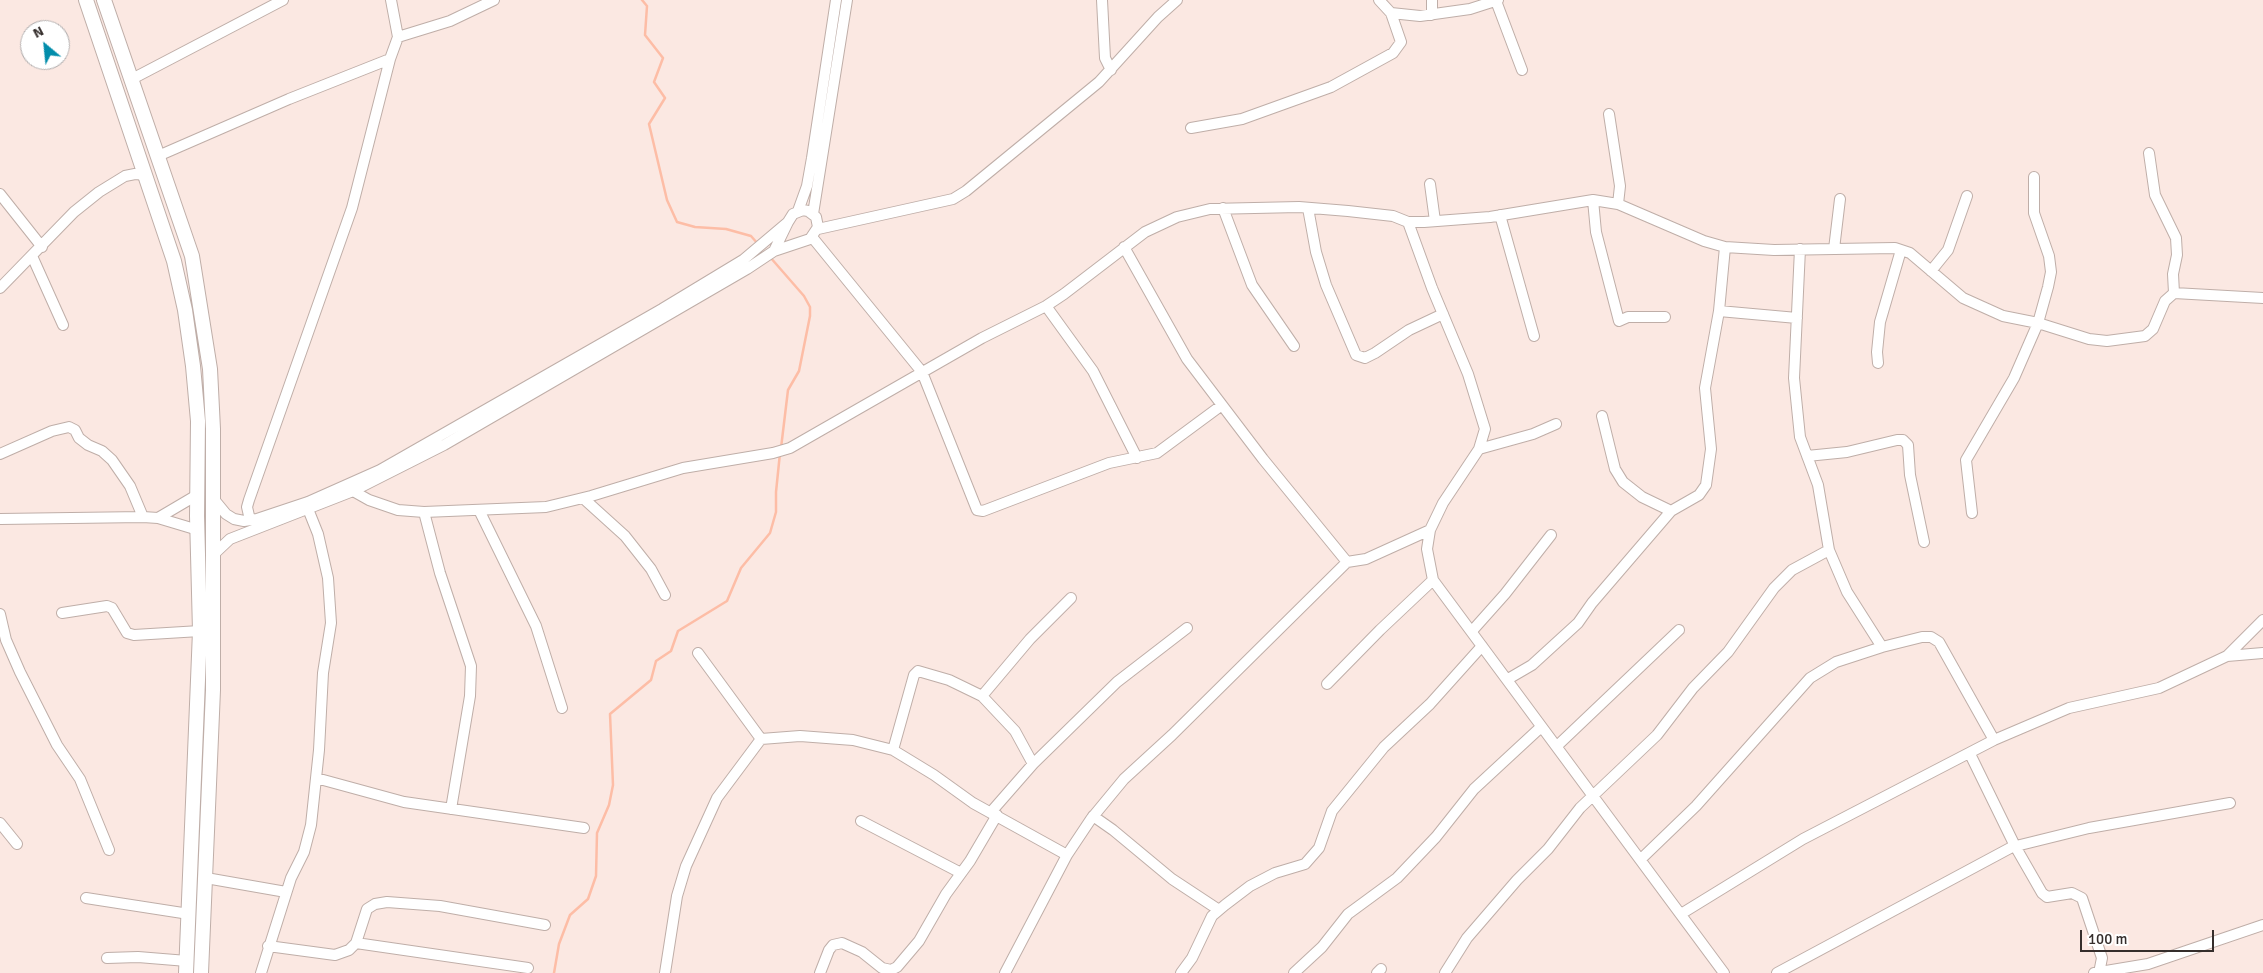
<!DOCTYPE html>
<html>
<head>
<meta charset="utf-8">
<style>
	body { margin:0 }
	#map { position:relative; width:2263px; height:973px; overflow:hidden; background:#fbe8e2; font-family:Signika,sans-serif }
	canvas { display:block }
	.north { position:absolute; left:20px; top:20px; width:50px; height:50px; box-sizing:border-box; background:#fff; border:1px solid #aeabab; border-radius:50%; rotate:332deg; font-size:14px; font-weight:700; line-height:20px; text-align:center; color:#352e2c }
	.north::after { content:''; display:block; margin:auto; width:18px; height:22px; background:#028dab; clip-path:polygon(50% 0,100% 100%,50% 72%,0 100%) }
	.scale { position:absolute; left:2080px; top:930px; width:134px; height:22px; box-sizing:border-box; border:2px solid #352e2c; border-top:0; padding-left:6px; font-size:15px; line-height:18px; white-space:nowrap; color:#352e2c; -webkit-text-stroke:4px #fff; paint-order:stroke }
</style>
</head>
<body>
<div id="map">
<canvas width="2263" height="973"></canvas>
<div class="north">N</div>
<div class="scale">100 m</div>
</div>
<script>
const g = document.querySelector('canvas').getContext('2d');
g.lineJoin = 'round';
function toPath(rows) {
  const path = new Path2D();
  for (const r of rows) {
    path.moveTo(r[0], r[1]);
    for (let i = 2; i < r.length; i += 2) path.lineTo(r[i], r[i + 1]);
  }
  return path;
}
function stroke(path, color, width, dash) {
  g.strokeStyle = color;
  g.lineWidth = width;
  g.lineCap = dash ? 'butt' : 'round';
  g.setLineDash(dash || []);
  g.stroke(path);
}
stroke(toPath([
	[642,0,647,6,645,35,663,58,654,82,665,98,649,124,667,200,677,222,695,227,726,229,751,236,758,244],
	[770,257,804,296,810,307,810,316,799,371,788,390,781,448],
	[554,973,559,944,570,915,588,899,596,876,597,833,609,805,613,785,610,714,651,680,656,661,671,651,678,631,727,601,741,568,770,533,776,512,776,492,780,453]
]), '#fdbda6', 2.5);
const minor = toPath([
	[1102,0,1105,58,1111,70],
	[1379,0,1391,13,1420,16,1470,9,1498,0],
	[1432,0,1432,15],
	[1496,1,1522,70],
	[398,37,450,21,494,0],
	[132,79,283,0],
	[1609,114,1620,186,1618,204],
	[1191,128,1242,119,1331,87,1393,53,1401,42,1391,13],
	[158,156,289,99,390,59],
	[1430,184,1435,221],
	[0,194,42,247],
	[1593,200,1596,232,1619,321,1628,317,1665,317],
	[1223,208,1252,285,1294,346],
	[1308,208,1316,252,1326,285,1356,355,1365,358,1375,353,1409,330,1443,314],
	[798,211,807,186,812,158,836,0],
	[813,214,847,0],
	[1500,215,1534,336],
	[1408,222,1432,288,1468,374,1485,429,1479,449,1443,503,1430,530,1427,549,1433,580,1724,973],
	[818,229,953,199,966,191,1099,82,1158,17,1177,0],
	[812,237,922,372,977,510,983,511,1109,463,1157,453,1222,405],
	[1800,249,1794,378,1800,437,1818,485,1829,550,1847,592,1882,647],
	[1834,249,1840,199],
	[32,256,63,325],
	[1931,271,1948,250,1967,196],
	[0,288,74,212,99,192,125,176,135,174,146,175],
	[2174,293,2263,298],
	[1046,306,1093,371,1137,458],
	[1719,311,1797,318],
	[1878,363,1877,352,1880,322,1901,250],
	[1602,416,1615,469,1623,482,1642,497,1671,511],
	[1479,449,1533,434,1556,424],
	[0,454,52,431,69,427,75,430,79,438,88,445,102,451,112,460,130,486,143,517],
	[1807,456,1847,452,1897,440,1903,440,1908,445,1910,475,1924,542],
	[353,491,369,500,398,510,424,512,546,507,591,496,683,468,773,453,790,448,982,338,1046,306,1064,294,1145,232,1177,217,1210,209,1299,207,1348,211,1393,216,1408,222,1424,222,1490,217,1593,200,1618,204,1704,241,1725,247,1774,250,1895,248,1910,253,1963,298,2003,316,2038,323,2089,339,2107,341,2145,336,2153,329,2165,301,2174,293,2173,274,2177,255,2176,238,2155,195,2149,153],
	[212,497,226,514,234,519,244,521,257,519,308,502,380,470,662,309,743,260,788,222,793,214,803,210,808,211,816,217,818,227,810,239,774,251,788,222],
	[583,498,625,536,651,569,665,595],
	[479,510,536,626,562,708],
	[424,512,440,573,471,666,470,696,451,809],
	[1972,513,1966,460,2014,378,2038,323,2048,287,2051,272,2049,256,2034,213,2034,177],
	[158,518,197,495],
	[0,519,143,517,158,518,198,530],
	[250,520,247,507,249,500,352,208,390,59,398,37,391,0],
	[213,555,230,539,353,491,444,445,747,269,774,251],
	[1347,562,1366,559,1430,530],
	[62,613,107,606,112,608,127,633,134,635,200,631],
	[0,614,6,640,20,672,57,745,80,779,109,850],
	[1472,631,1505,594,1551,535],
	[698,653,761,739],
	[2227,656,2263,620],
	[1508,679,1532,665,1578,623,1592,603,1671,511,1699,495,1706,485,1711,449,1705,388,1719,311,1725,247],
	[1327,684,1380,630,1433,580],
	[982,696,1030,639,1071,598],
	[1994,740,2069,708,2159,688,2227,656,2263,653],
	[1557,746,1679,630],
	[893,750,914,675,918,671,949,680,982,696,1015,731,1033,764],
	[1970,754,2015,846,2042,893,2047,897,2072,893,2082,898,2102,958,2099,973],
	[316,778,404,802,584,828],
	[991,812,1033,764,1117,682,1187,628],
	[1093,816,1113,830,1172,879,1219,910],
	[861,821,961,873],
	[0,823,17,844],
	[1641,859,1696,806,1810,678,1836,662,1882,647,1922,637,1931,637,1939,642,1994,740,1803,839,1681,914],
	[206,878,286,892],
	[86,898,189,914],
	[356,943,528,968],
	[268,946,335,955,349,950,356,943,367,909,375,904,387,902,440,906,545,925],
	[107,958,138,957,187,961],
	[261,973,291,878,304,852,311,825,319,750,323,673,331,623,328,578,318,534,308,509],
	[665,973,677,896,686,866,717,798,761,739,800,736,853,740,893,750,934,775,973,803,1067,855],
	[820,973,829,950,833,945,842,943,862,952,882,968,891,970,897,967,919,941,946,894,970,861,997,815],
	[1005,973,1067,855,1091,819,1124,779,1172,735,1347,562,1263,459,1187,359,1124,247],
	[1181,973,1192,958,1212,916,1225,905,1250,886,1275,873,1305,864,1319,848,1332,811,1384,747,1430,704,1482,646],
	[1294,973,1322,947,1348,914,1397,878,1436,837,1474,789,1541,727],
	[1377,973,1381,969],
	[1445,973,1467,938,1517,880,1548,849,1580,808,1657,735,1693,688,1728,652,1774,588,1792,570,1829,550],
	[1777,973,2012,847,2089,828,2230,803],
	[2094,973,2148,964,2263,925]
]);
const highway = toPath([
	[86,0,174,261,185,310,193,366,198,421,197,516,200,631,186,973],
	[104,0,192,256,210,369,213,429,213,690,201,973]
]);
stroke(minor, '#bfaea8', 12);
stroke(highway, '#bfaea8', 16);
stroke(minor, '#fff', 10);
stroke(highway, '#fff', 14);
</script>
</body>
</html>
